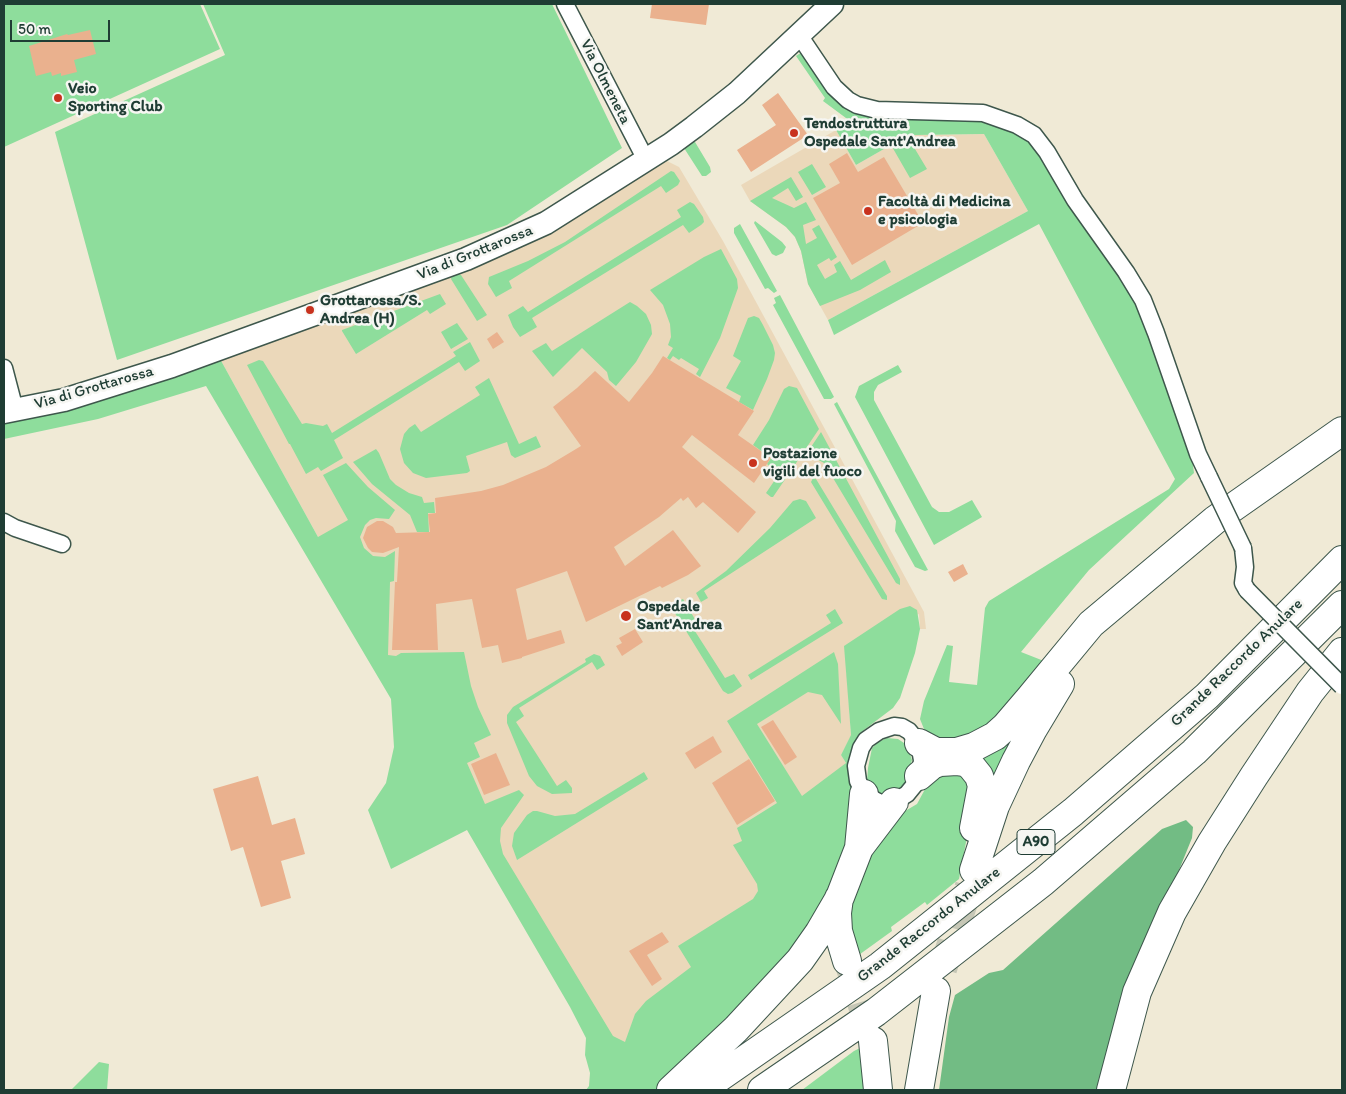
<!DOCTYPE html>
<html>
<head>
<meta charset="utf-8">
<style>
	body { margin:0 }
	#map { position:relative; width:1346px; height:1094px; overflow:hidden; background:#f0ead6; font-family:Itim,sans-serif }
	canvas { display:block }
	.frame { position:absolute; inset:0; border:5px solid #1f3d34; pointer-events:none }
	.scale { position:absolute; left:10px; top:20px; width:100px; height:22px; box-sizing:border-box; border:2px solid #1f3d34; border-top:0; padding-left:6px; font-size:15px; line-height:18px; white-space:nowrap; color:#1f3d34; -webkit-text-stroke:4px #f6f6f2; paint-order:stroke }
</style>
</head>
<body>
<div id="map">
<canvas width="1346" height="1094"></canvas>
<div class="frame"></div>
<div class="scale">50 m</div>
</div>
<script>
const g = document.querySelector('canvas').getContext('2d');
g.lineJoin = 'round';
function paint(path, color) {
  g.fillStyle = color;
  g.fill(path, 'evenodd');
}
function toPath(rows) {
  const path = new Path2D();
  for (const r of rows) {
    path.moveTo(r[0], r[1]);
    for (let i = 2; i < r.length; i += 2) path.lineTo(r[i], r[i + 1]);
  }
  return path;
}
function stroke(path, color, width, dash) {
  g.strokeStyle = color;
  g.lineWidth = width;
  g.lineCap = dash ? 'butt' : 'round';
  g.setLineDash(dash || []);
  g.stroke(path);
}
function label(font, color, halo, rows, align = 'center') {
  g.font = font + ' Itim,sans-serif';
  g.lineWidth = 5;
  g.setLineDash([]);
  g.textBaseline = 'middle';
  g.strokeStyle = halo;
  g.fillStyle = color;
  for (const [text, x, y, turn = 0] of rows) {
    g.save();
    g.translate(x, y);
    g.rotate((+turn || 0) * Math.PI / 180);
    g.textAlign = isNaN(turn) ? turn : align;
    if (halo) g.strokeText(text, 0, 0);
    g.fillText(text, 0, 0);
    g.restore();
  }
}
paint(toPath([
	[836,130,856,165,891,145,909,139,915,135,984,134,1028,211,828,320,808,284,801,251,795,237,786,227,750,201,741,185],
	[661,158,679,167,723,241,924,612,926,629,920,629,919,614,845,646,851,736,841,755,846,763,830,860,615,1077,219,357,422,283]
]), '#ebd8ba');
paint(toPath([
	[4,4,200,4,220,49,4,147],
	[203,4,552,4,622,148,507,225,117,360,55,132,225,55],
	[802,52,843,105,991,120,1037,143,1140,305,1191,450,1194,473,1089,570,1021,652,1049,663,994,725,947,744,926,734,920,719,924,701,947,645,953,646,949,682,977,685,985,608,989,601,1169,489,1175,479,1039,224,834,335,828,320,1028,211,984,134,915,135,909,139,927,169,910,178,891,145,856,165,836,130,850,121,823,101,825,98,796,56],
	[692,141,695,142,710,167,711,172,706,176,702,176,684,148],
	[812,164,826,187,812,195,798,172],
	[671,171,674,172,680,181,678,185,666,193,661,186,509,281,512,288,496,297,488,284,489,277,528,261,565,242],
	[791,177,803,197,796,201,788,188,772,198,794,208,806,202,816,220,803,225,806,244,817,238,812,229,819,225,837,257,831,261,829,258,817,265,825,279,837,272,834,265,840,261,851,280,885,260,891,272,860,290,820,306,808,284,801,251,795,237,786,227,750,201],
	[690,202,694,204,703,217,704,222,701,225,689,233,683,225,532,318,537,327,520,337,513,327,508,315,523,306,528,312,681,217,677,210],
	[755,221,782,242,786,247,783,253,776,256,772,254,754,223],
	[740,224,777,291,774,293,768,288,765,289,734,233,734,228],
	[721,249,737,279,738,288,720,338,700,377,696,374,699,369,681,358,679,360,673,356,670,360,667,358,673,348,668,345,671,337,670,324,663,305,650,290,704,257],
	[458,274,461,275,487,315,477,321,451,279,452,276],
	[440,294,446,304,430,314,427,310,356,354,342,331,342,330],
	[780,295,834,397,831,399,824,399,773,305,776,303,774,298],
	[630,302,637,306,646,314,651,325,652,334,636,362,616,386,609,380,607,372,582,348,553,377,532,351,546,343,552,351],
	[754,316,759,318,763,325,773,345,775,353,774,360,767,379,753,410,739,402,741,396,726,388,741,361,733,356,748,318],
	[457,323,468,339,451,349,441,332],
	[470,342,480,361,465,371,459,362,334,440,343,458,321,471,318,467,306,474,290,444,289,444,247,365,259,360,263,361,302,424,306,423,323,426,327,424,332,433,456,356,453,352],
	[219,357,318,537,348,520,323,475,346,463,368,487,395,510,389,519,376,518,370,520,365,525,360,537,364,548,373,556,385,557,395,551,394,581,390,582,388,655,396,656,401,653,464,652,471,686,478,707,491,735,474,743,480,757,467,763,485,804,519,790,524,795,501,828,500,841,503,854,613,1036,625,1042,635,1014,646,1001,691,967,678,946,753,899,758,891,757,884,733,845,742,841,737,828,777,803,727,721,834,652,838,664,841,724,822,695,808,692,757,724,802,796,846,763,841,755,851,735,844,646,900,609,910,606,917,610,920,629,915,653,900,698,893,708,860,733,852,750,848,777,854,795,852,833,811,932,660,1090,586,1090,589,1086,590,1073,585,1055,586,1038,570,1007,467,830,391,869,368,810,386,783,394,747,391,699,206,386,98,419,4,439,4,423],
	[898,365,902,372,878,385,874,392,874,400,932,507,939,512,949,512,972,500,982,517,934,545,855,397,859,386],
	[489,378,519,444,536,436,541,447,515,458,511,455,507,442,466,456,470,471,467,473,426,478,413,473,404,463,400,449,404,434,409,428,415,424,421,432,480,395,475,387],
	[789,386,797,388,819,429,786,478,773,497,771,497,766,493,779,474,767,464,771,458,753,445,769,420,784,389],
	[837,402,928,570,925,571,915,567,895,531,896,521,834,404],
	[821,432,900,579,900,585,896,583,824,463,815,458,803,459],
	[376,449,379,453,390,479,396,485,409,493,422,497,424,503,434,502,435,513,428,513,429,532,417,532,410,515,372,484,353,462],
	[813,478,816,479,887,596,887,600,882,599,811,482],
	[800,499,806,501,816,518,704,591,708,598,701,602,696,593,726,571,770,528,793,501],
	[683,599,696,621,691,625,725,678,734,674,742,686,732,693,728,694,723,691,670,605],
	[835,609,843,623,751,680,748,675,831,623,826,615],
	[594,654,600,656,605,665,597,670,592,662,519,708,524,716,516,722,557,786,566,780,572,788,572,793,552,794,537,786,529,776,507,723,507,715,513,707,586,662,585,659],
	[1028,713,986,800,970,755],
	[887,738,898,739,907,745,912,760,905,786,890,795,880,795,876,793,867,781,868,768,872,748,878,742],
	[961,765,975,795,959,879,927,905,925,902,891,927,892,931,856,957,850,931,850,909,868,856,890,820,917,804,930,780],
	[644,772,648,779,517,860,512,846,514,833,527,815,533,811,537,811,555,816,575,814],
	[860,1048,867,1090,802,1090,854,1051],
	[99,1062,109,1064,107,1090,71,1090]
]), '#8edd9c');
paint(toPath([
	[1186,820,1193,827,1192,838,1151,939,1099,1078,1097,1090,939,1090,949,1017,955,995,989,973,1003,970,1162,829]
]), '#72bc84');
paint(toPath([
	[652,4,709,4,706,25,650,18],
	[90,30,96,54,74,60,77,72,61,76,61,73,52,76,51,72,36,76,29,46,67,34,68,35],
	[778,93,808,135,751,172,737,150,776,125,762,105],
	[847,153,858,172,884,157,923,223,852,265,813,198,840,183,829,164],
	[497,332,504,342,493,349,487,339],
	[663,356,754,411,738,435,771,458,754,483,692,435,682,447,756,512,738,533,703,502,696,508,688,497,683,501,681,498,659,517,614,547,625,566,673,530,701,566,688,575,662,588,660,586,586,622,567,571,516,589,527,640,561,630,565,643,522,657,522,658,502,663,498,645,482,648,472,599,436,604,438,650,392,650,395,582,397,582,399,547,383,553,372,552,368,548,363,538,367,527,377,521,383,521,393,527,396,533,430,532,428,514,436,513,435,498,481,491,503,485,546,467,581,446,553,407,577,388,595,371,629,402,652,373],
	[963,564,968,574,954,582,948,572],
	[635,629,643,642,622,656,616,646,622,643,619,638],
	[773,720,797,757,785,765,761,727],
	[713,736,722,752,695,769,685,753],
	[496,753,510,785,484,795,471,764],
	[749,759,775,801,737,825,712,783],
	[258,776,272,825,295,818,305,854,281,861,291,898,261,907,243,847,231,851,213,789],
	[662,932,669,942,647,955,662,979,652,986,629,951]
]), '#eab18e');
stroke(toPath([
	[848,962,873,1040],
	[943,969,969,886]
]), '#c6c7b6', 28, [28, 14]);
const street = toPath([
	[565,4,646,160],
	[799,35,834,87,848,100,857,105,877,110,983,113,1017,125,1034,135,1047,152,1075,200,1126,272,1143,300,1156,333,1198,454,1209,477],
	[4,368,15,410],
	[4,522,15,528,62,544],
	[1243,548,1245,567,1243,583,1247,590],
	[894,726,902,727,909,731,919,743,922,760,921,769,916,783,907,794,894,802,880,803,864,794,858,781,856,766,861,748,866,740,879,731,894,726]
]);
const secondary = toPath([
	[4,412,64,400,172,366,466,259,546,223,671,144,694,127,737,93,832,4]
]);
const highway = toPath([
	[919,743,936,752,957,752,974,747,995,736,1005,727,1029,699,1091,624,1215,520,1342,431],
	[919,776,932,765,940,762,957,761,965,762,971,766,979,776,982,786,974,828],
	[859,848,864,794],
	[974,870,995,806,1016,761,1033,729,1060,684],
	[839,898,837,913,838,931,847,961],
	[873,1041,878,1090],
	[671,1090,736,1029,800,960,819,933,840,897,859,848,894,802],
	[701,1090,880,966,1073,812,1207,696,1342,560],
	[762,1090,876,1012,1043,882,1194,752,1342,605],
	[919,1090,936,991],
	[1111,1090,1137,992,1172,912,1212,842,1254,776,1310,692,1342,652]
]);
stroke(street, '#3e574c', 19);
stroke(secondary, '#3e574c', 25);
stroke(highway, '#3e574c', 30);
stroke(street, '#fff', 16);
stroke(secondary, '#fff', 22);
stroke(highway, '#fff', 28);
const streetBridge = toPath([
	[1209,477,1243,548],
	[1247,590,1342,686]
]);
stroke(streetBridge, '#3e574c', 19, []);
stroke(streetBridge, '#fff', 16);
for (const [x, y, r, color] of [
	[58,98,5,"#c8321e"],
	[794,133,5,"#c8321e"],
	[868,211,5,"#c8321e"],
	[310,310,5,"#c8321e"],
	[753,463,5,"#c8321e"],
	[626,616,6,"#c8321e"]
]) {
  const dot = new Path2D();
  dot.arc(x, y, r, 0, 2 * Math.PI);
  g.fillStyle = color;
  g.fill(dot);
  stroke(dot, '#f6f6f2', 2);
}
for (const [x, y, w] of [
	[1036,842,38]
]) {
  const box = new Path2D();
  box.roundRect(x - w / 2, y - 12.5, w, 25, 4);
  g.fillStyle = '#f6f6f2';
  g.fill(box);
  stroke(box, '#1f3d34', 1);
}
label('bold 15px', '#1f3d34', null, [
	["A90",1036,842]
]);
label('16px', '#1f3d34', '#f6f6f2', [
	["Via Olmeneta",605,82,63],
	["Via di Grottarossa",475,253,-22],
	["Via di Grottarossa",94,388,-16],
	["Grande Raccordo Anulare",1237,663,-44],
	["Grande Raccordo Anulare",929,925,-38]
]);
label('bold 16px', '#1f3d34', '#f6f6f2', [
	["Veio",68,89],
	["Sporting Club",68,107],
	["Tendostruttura",804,124],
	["Ospedale Sant'Andrea",804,142],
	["Facoltà di Medicina",878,202],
	["e psicologia",878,220],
	["Grottarossa/S.",320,301],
	["Andrea (H)",320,319],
	["Postazione",763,454],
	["vigili del fuoco",763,472],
	["Ospedale",637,607],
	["Sant'Andrea",637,625]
], 'left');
</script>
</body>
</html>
